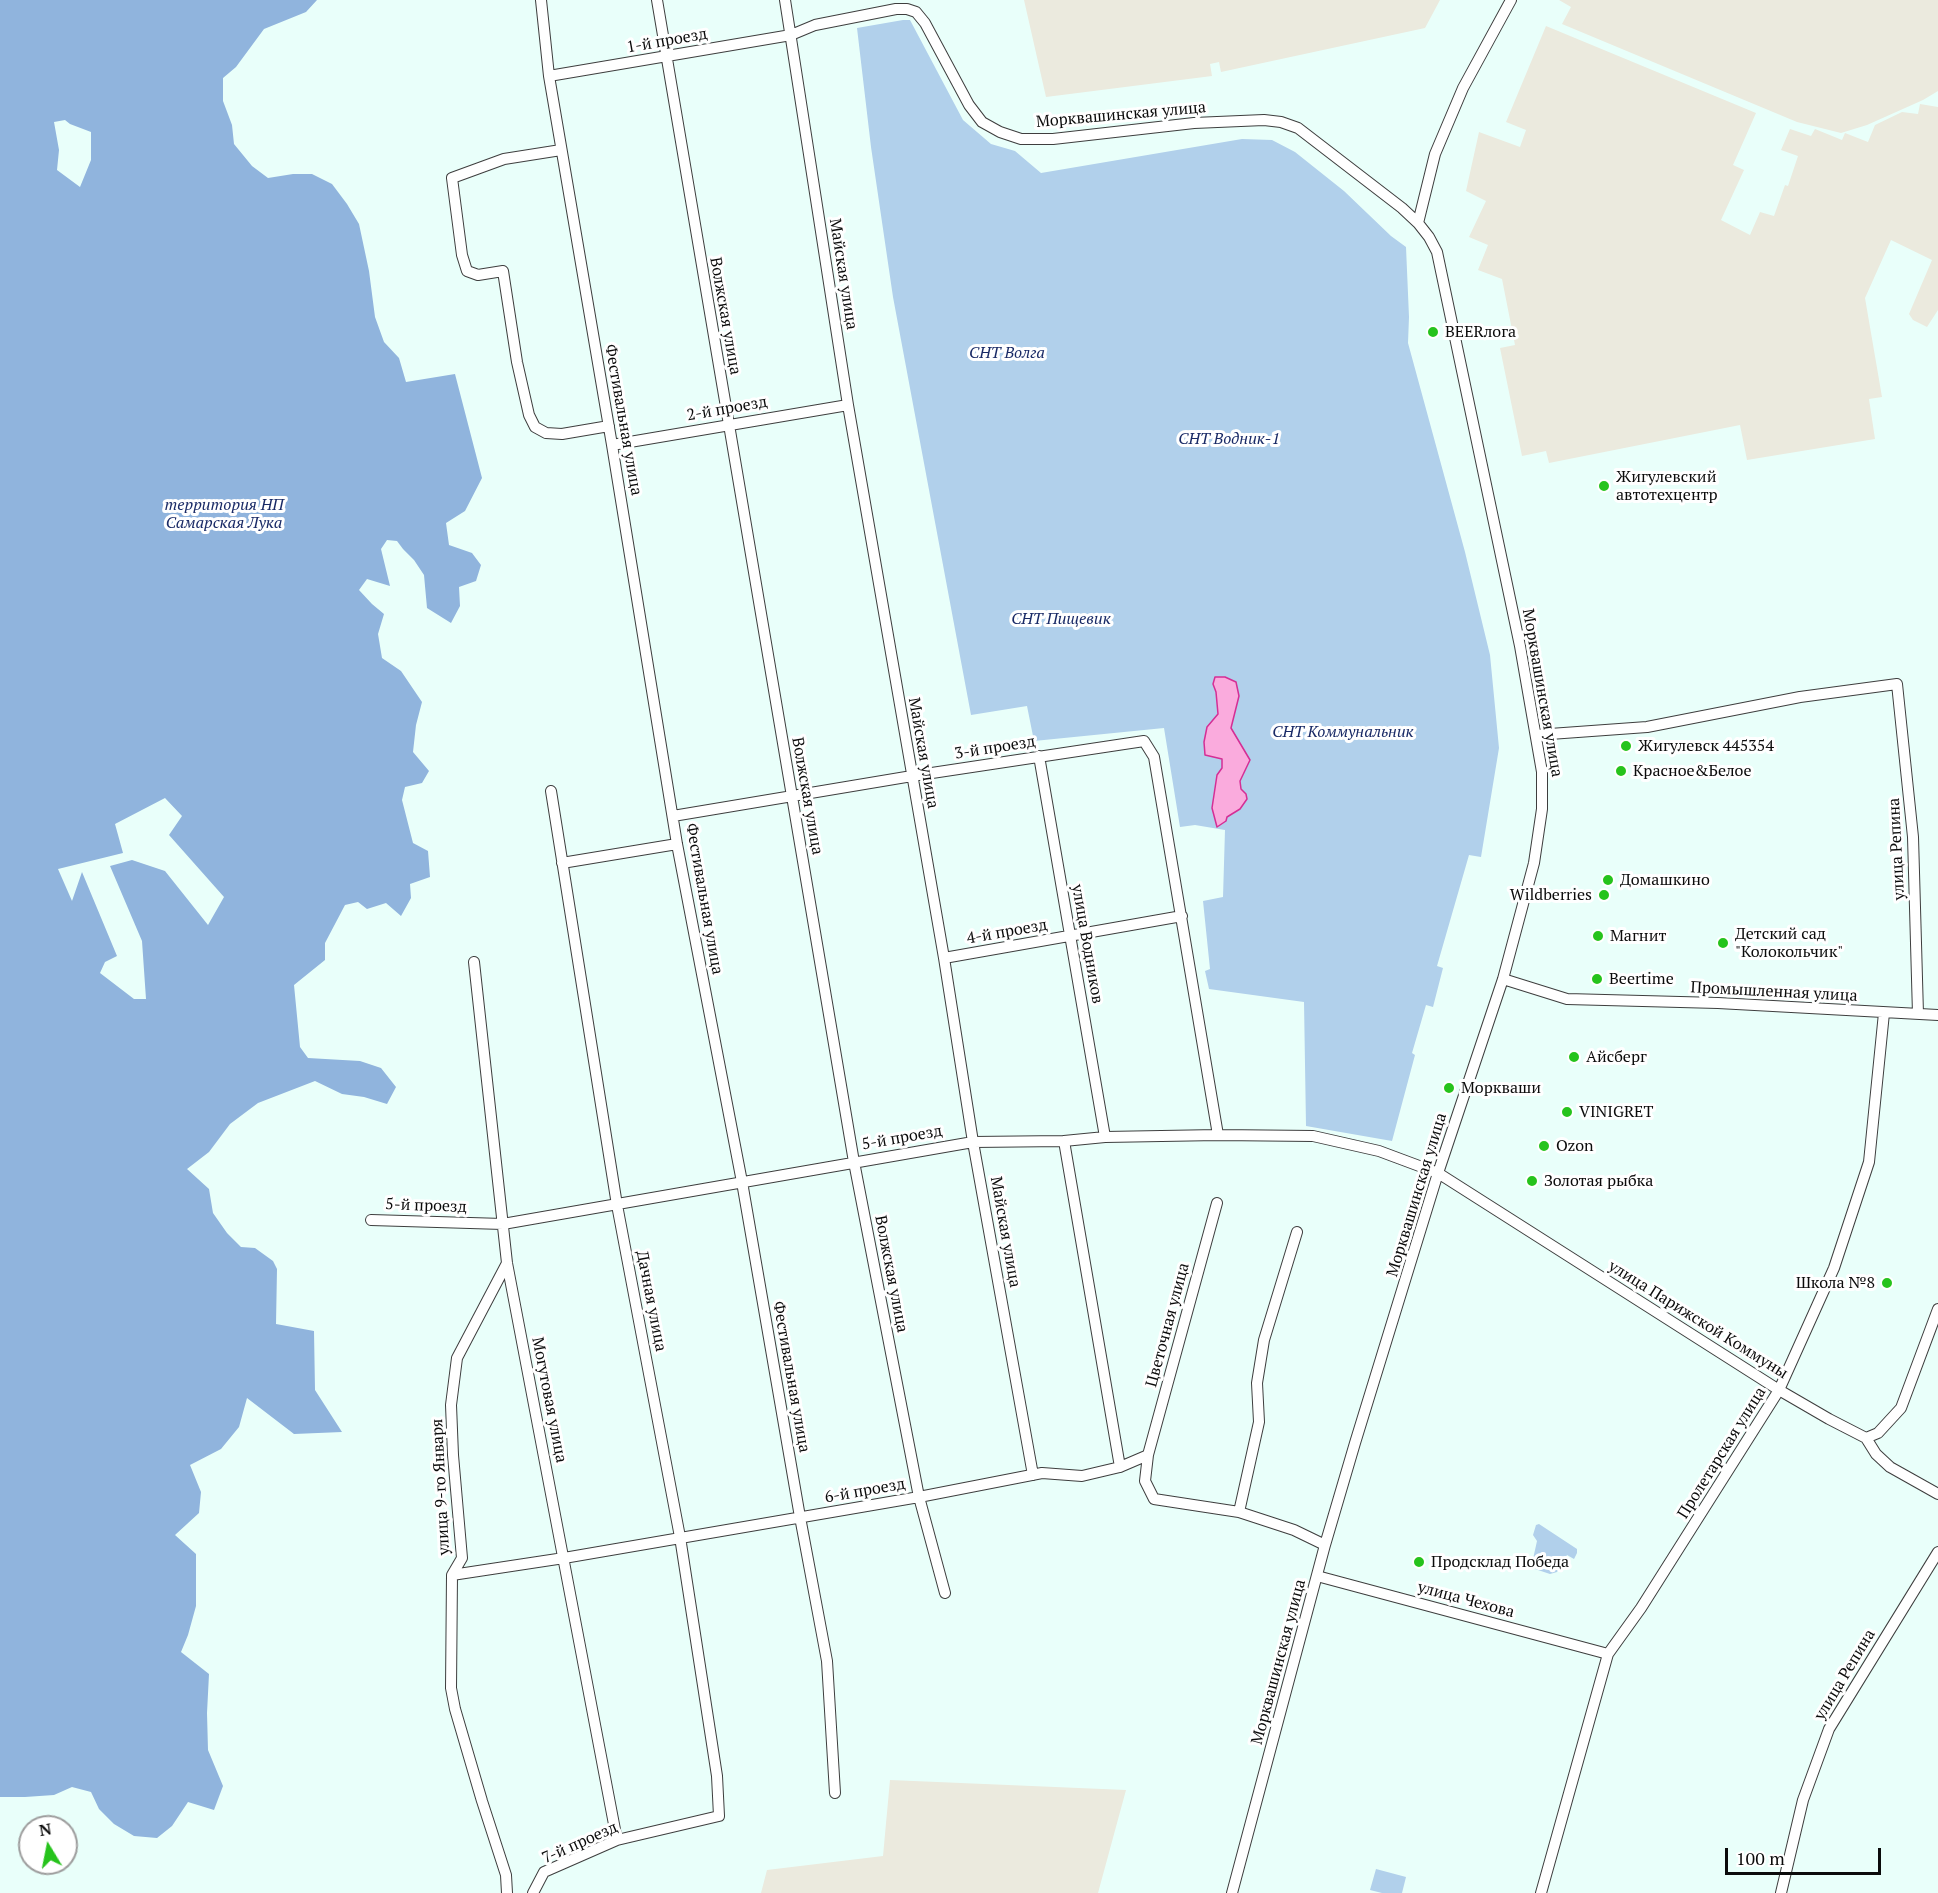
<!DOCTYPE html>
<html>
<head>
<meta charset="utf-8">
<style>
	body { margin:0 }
	#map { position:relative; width:1938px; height:1893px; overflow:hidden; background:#e9fffa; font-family:"PT Serif",serif }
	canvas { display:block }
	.north { position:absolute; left:18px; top:1815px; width:60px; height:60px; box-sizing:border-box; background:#fff; border:2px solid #9d9d9d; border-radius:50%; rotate:350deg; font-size:16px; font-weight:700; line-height:24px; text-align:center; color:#0b0b0b }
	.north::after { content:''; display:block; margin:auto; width:21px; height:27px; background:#26c31c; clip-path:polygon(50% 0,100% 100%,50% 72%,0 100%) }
	.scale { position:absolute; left:1725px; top:1848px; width:156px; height:27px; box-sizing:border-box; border:3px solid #0b0b0b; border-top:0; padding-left:8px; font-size:18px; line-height:21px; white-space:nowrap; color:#0b0b0b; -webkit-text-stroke:4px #fff; paint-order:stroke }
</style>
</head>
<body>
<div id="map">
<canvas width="1938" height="1893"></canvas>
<div class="north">N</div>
<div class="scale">100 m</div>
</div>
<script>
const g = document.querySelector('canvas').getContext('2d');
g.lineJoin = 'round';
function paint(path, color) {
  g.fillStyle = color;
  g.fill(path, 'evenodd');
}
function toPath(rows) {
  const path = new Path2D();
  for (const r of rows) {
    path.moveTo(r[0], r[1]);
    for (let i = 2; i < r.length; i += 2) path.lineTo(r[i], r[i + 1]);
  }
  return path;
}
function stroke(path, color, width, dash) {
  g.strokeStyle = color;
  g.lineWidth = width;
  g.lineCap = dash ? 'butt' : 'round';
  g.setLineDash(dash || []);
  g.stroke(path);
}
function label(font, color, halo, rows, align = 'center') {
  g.font = font + ' "PT Serif",serif';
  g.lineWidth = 6;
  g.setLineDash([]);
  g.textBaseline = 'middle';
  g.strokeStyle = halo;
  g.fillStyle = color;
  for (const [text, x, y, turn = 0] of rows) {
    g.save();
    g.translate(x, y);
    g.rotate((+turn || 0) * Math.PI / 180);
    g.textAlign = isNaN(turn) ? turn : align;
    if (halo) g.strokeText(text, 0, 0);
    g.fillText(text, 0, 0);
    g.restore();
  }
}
paint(toPath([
	[1024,0,1440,0,1425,28,1221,72,1219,62,1210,64,1212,76,1046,97],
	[1559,0,1938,0,1938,91,1923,100,1867,125,1841,133,1797,122,1562,24,1571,7],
	[1546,26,1756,113,1733,165,1744,170,1721,220,1750,235,1760,212,1774,216,1785,185,1788,186,1798,156,1781,150,1790,129,1811,136,1815,129,1842,140,1845,133,1868,142,1875,125,1902,112,1918,114,1920,104,1938,107,1938,310,1927,327,1913,320,1909,314,1932,260,1891,240,1865,298,1882,397,1869,399,1875,439,1747,460,1740,425,1549,463,1546,451,1522,456,1500,348,1515,345,1502,279,1478,270,1488,245,1469,237,1486,201,1466,191,1479,132,1520,147,1526,130,1506,122],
	[890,1780,1126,1790,1098,1893,761,1893,767,1870,883,1856]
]), '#ebeade');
paint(toPath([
	[903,20,910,20,963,120,991,144,1015,151,1041,173,1242,139,1272,140,1295,152,1344,191,1391,236,1406,247,1409,317,1408,343,1465,552,1490,655,1499,748,1481,857,1469,855,1437,966,1443,968,1433,1007,1426,1005,1412,1053,1415,1055,1392,1141,1306,1126,1304,1002,1209,989,1205,971,1210,969,1203,901,1223,897,1225,830,1195,825,1180,827,1164,728,1034,741,1027,706,971,715,893,297,871,147,857,28],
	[1539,1524,1577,1549,1577,1553,1574,1559,1567,1555,1557,1572,1550,1574,1529,1567,1526,1564,1533,1559,1537,1541,1533,1535,1536,1525],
	[1376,1869,1406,1877,1402,1893,1382,1893,1370,1890]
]), '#b1d0eb');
paint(toPath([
	[0,0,317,0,306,12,264,29,236,67,223,78,223,101,232,125,234,144,252,166,268,178,293,174,312,174,332,184,347,204,359,224,369,271,375,317,384,342,399,358,406,382,455,374,482,478,465,511,446,523,449,545,472,553,481,565,476,581,459,587,460,606,451,623,427,608,424,575,414,560,403,549,397,541,387,540,381,549,390,586,367,579,359,590,372,604,384,614,378,634,382,658,401,671,422,702,416,725,413,752,429,771,422,783,405,787,402,800,413,843,428,851,430,877,410,884,411,898,401,916,386,903,367,909,358,902,345,905,325,943,325,960,294,985,300,1047,308,1058,360,1061,381,1068,396,1087,387,1104,364,1097,342,1094,315,1081,258,1103,230,1124,209,1152,187,1169,209,1189,213,1213,227,1233,241,1247,255,1248,273,1261,277,1269,276,1324,314,1331,315,1390,342,1432,294,1434,247,1398,239,1427,221,1449,190,1465,201,1492,199,1513,175,1535,196,1554,196,1606,188,1635,181,1652,209,1674,207,1713,208,1750,223,1786,214,1810,188,1802,172,1826,157,1838,134,1836,114,1824,99,1809,91,1792,72,1787,54,1795,25,1797,0,1797],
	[65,120,70,124,91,132,91,160,80,187,57,170,59,150,54,122],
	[165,798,182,816,169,835,224,897,208,925,165,871,132,860,110,866,142,941,146,999,134,999,100,973,105,962,117,956,82,872,72,901,58,869,123,853,115,824]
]), '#90b4dd');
const water = toPath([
	[1215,677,1225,677,1236,682,1239,696,1231,728,1250,760,1240,781,1241,789,1246,794,1247,799,1240,809,1227,817,1226,821,1217,827,1212,808,1217,775,1222,768,1222,759,1205,755,1204,742,1207,727,1218,714,1216,692,1213,684,1215,677]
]);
paint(water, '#faabdd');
stroke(water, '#d52e95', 1.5);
const minor = toPath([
	[541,0,549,76,612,445,677,844,742,1182,800,1517,827,1661,835,1793],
	[657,0,854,1162,919,1497,945,1593],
	[785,0,848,405,944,958,973,1142,1033,1475],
	[549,76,791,35,815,25,896,9,907,9,916,12,925,23,969,105,982,122,1000,132,1021,139,1053,139,1194,123,1264,120,1281,122,1298,128,1402,208,1418,223,1429,237,1437,252,1520,646,1542,772,1542,809,1534,863,1503,979,1438,1173,1355,1443,1325,1545,1232,1893],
	[561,150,504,159,452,178,462,255,467,271,478,275,503,271,517,362,529,415,535,427,546,433,562,434,609,426],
	[1418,223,1435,154,1463,88,1511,0],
	[612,445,848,405],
	[1536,735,1647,727,1800,697,1897,684,1913,837,1918,1014],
	[1039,756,1105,1137],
	[673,816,912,776,1144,741,1154,757,1218,1135],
	[562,863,677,844],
	[944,958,1182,916],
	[474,962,507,1263,617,1840],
	[1503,979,1567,999,1718,1003,1938,1015],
	[1064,1141,1120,1467],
	[1217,1203,1148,1455,1145,1481,1154,1499,1239,1512,1294,1530,1325,1545],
	[371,1220,503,1224,973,1142,1064,1141,1105,1137,1218,1135,1313,1136,1379,1151,1438,1173,1779,1390,1829,1419,1866,1438,1876,1454,1890,1467,1938,1494],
	[507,1263,457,1358,451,1405,453,1455,462,1558,452,1575,451,1688,455,1709,482,1801,506,1875,507,1893],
	[1866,1438,1878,1433,1901,1408,1938,1309],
	[1239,1512,1259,1422,1257,1383,1264,1340,1297,1232],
	[452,1575,564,1558,919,1497,1042,1473,1082,1476,1120,1467,1148,1455],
	[1317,1576,1608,1654],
	[533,1893,544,1872,617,1840,719,1816,717,1776,680,1537,617,1205,551,791],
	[1541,1893,1608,1654,1641,1608,1779,1390,1834,1268,1869,1162,1884,1013],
	[1781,1893,1803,1800,1829,1729,1938,1552]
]);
stroke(minor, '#3e3e3e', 12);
stroke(minor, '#fff', 10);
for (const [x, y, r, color] of [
	[1433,332,6,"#26c31c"],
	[1604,486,6,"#26c31c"],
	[1626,746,6,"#26c31c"],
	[1621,771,6,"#26c31c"],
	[1608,880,6,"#26c31c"],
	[1604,895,6,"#26c31c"],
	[1598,936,6,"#26c31c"],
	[1723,943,6,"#26c31c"],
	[1597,979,6,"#26c31c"],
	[1574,1057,6,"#26c31c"],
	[1449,1088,6,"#26c31c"],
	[1567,1112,6,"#26c31c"],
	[1544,1146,6,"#26c31c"],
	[1532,1181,6,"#26c31c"],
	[1887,1283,6,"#26c31c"],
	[1419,1562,6,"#26c31c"]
]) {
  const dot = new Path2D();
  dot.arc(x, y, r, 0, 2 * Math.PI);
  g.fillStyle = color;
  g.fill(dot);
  stroke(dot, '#fff', 2);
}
label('16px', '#0b0b0b', '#fff', [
	["1-й проезд",667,41,-10],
	["Морквашинская улица",1121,115,-5],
	["Майская улица",843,274,81],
	["Волжская улица",725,316,80],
	["2-й проезд",727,409,-10],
	["Фестивальная улица",623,420,80],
	["Морквашинская улица",1542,693,80],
	["3-й проезд",995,748,-9],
	["Майская улица",923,753,80],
	["Волжская улица",807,796,80],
	["улица Репина",1897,849,-93],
	["Фестивальная улица",704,899,80],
	["4-й проезд",1007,932,-10],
	["улица Водников",1087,944,80],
	["Промышленная улица",1774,992,3],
	["5-й проезд",902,1138,-10],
	["Морквашинская улица",1417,1195,-73],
	["5-й проезд",426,1206,2],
	["Майская улица",1005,1232,80],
	["Волжская улица",891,1274,79],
	["Дачная улица",651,1301,79],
	["улица Парижской Коммуны",1698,1320,32],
	["Цветочная улица",1168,1325,-75],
	["Фестивальная улица",791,1377,80],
	["Могутовая улица",549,1400,79],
	["Пролетарская улица",1722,1453,-58],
	["улица 9-го Января",441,1487,-93],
	["6-й проезд",865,1491,-10],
	["улица Чехова",1466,1600,15],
	["Морквашинская улица",1279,1662,-75],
	["улица Репина",1845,1675,-59],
	["7-й проезд",580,1843,-24]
]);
label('16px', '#0b0b0b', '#fff', [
	["BEERлога",1445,332],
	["Жигулевский",1616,477],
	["автотехцентр",1616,495],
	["Жигулевск 445354",1638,746],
	["Красное&Белое",1633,771],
	["Домашкино",1620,880],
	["Wildberries",1592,895,"right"],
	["Детский сад",1735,934],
	["\"Колокольчик\"",1735,952],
	["Магнит",1610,936],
	["Beertime",1609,979],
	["Айсберг",1586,1057],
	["Моркваши",1461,1088],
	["VINIGRET",1579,1112],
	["Ozon",1556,1146],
	["Золотая рыбка",1544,1181],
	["Школа №8",1875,1283,"right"],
	["Продсклад Победа",1431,1562]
], 'left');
label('italic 16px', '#192a66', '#fff', [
	["СНТ Волга",1007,353],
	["СНТ Водник-1",1229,439],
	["территория НП",224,505],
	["Самарская Лука",224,523],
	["СНТ Пищевик",1061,619],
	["СНТ Коммунальник",1343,732]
]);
</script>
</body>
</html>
